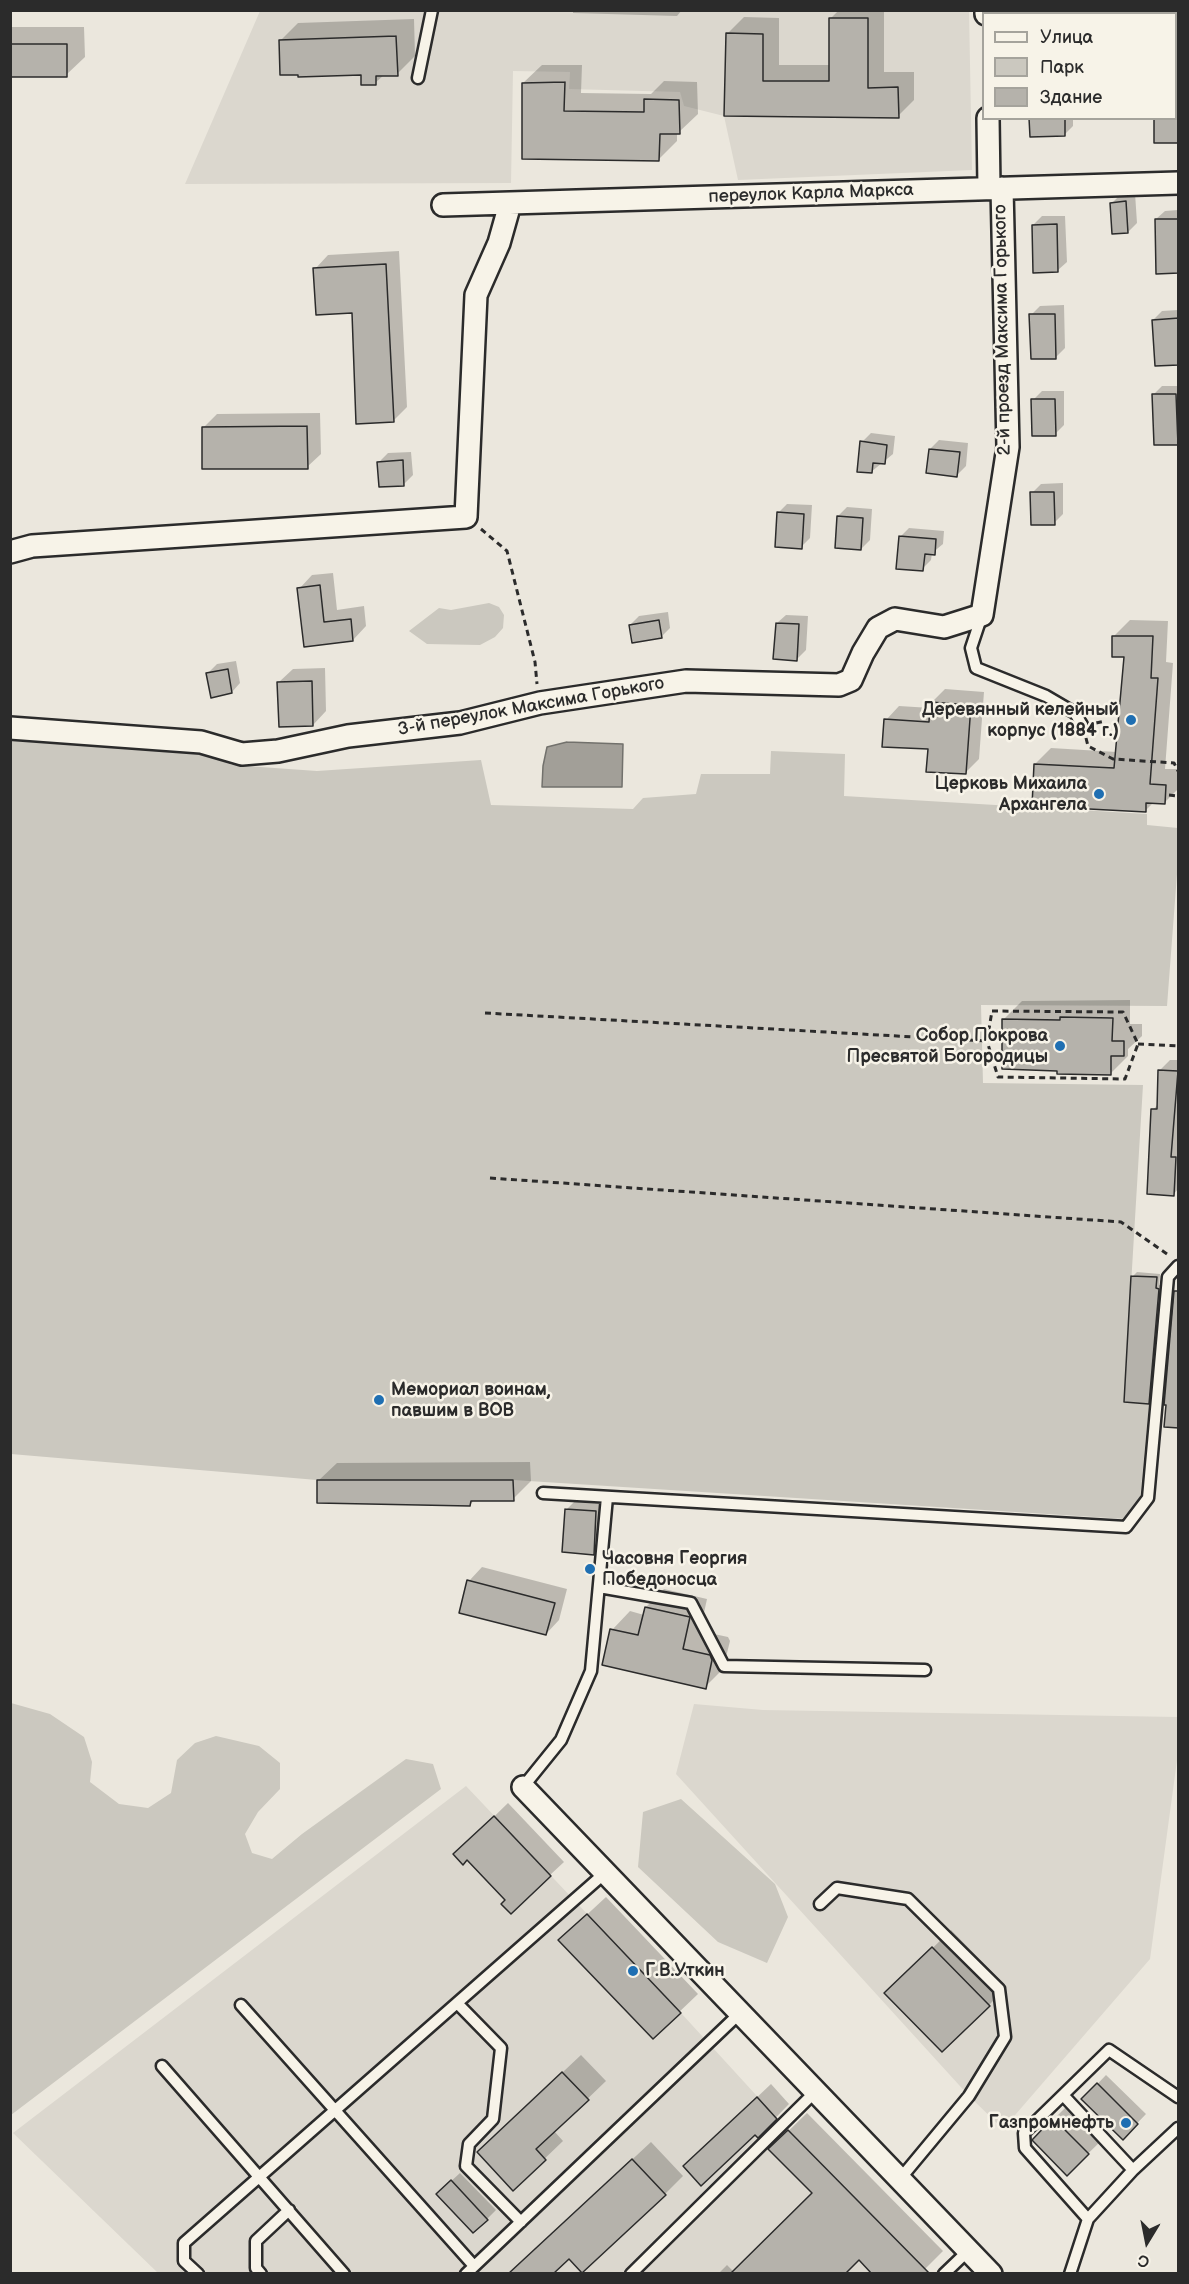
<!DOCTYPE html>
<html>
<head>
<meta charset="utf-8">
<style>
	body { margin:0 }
	#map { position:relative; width:1189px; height:2284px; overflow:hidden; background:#ebe7dd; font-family:"Balsamiq Sans",sans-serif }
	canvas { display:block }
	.frame { position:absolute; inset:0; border:12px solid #2b2b2b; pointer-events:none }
	.legend { position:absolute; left:982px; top:12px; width:195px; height:108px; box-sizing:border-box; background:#f7f3e8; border:2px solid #a5a39c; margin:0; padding:8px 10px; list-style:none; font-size:18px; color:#2b2b2b }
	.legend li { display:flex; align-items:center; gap:12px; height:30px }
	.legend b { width:30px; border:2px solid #a5a39c }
	.north { position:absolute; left:1117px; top:2212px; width:60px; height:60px; -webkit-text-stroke:4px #f7f3e8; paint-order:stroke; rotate:190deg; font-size:16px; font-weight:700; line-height:24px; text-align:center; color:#2b2b2b }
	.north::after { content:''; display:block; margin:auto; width:21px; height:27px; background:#2b2b2b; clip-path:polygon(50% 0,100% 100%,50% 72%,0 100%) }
</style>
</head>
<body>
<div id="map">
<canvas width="1189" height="2284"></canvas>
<div class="frame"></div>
<ul class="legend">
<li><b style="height:8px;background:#f7f3e8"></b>Улица</li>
<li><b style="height:16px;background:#cbc8bf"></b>Парк</li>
<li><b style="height:16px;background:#b5b2ab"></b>Здание</li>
</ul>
<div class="north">С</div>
</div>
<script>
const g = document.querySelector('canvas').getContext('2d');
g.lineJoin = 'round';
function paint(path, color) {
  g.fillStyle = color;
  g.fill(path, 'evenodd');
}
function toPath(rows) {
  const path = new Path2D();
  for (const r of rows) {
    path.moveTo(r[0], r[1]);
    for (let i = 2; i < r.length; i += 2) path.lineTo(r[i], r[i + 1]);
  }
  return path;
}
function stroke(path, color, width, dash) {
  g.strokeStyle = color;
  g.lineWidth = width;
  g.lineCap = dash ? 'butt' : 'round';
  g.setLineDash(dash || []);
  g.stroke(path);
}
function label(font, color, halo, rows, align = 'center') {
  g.font = font + ' "Balsamiq Sans",sans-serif';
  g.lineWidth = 5;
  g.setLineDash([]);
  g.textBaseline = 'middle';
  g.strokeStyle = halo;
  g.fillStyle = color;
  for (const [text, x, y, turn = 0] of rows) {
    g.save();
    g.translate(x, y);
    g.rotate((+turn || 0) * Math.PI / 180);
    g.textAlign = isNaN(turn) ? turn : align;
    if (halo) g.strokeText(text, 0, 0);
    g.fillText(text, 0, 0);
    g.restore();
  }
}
paint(toPath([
	[260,11,969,11,972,170,738,180,724,116,684,106,680,92,569,89,570,72,513,71,511,183,185,184],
	[694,1704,763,1710,1178,1717,1178,1753,1150,1959,1003,2129,969,2096,676,1774],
	[466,1786,681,2013,788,2130,930,2273,158,2273,13,2133]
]), '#dbd7ce');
paint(toPath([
	[489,603,499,607,504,615,503,628,495,637,480,645,427,644,409,631,439,608,451,610],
	[10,738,190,748,232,765,317,771,481,760,491,805,633,809,643,798,696,794,701,774,770,774,771,751,845,754,844,796,1147,814,1147,825,1178,828,1178,861,1167,1006,981,1005,983,1083,1143,1085,1124,1402,1149,1404,1140,1499,1126,1519,513,1480,317,1480,11,1454],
	[11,1703,50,1714,84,1737,92,1762,90,1782,119,1804,148,1808,171,1793,177,1760,195,1743,216,1736,259,1746,280,1763,280,1789,258,1812,245,1834,252,1853,272,1859,302,1834,406,1759,433,1764,441,1789,11,2115],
	[681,1799,775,1884,788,1917,767,1963,718,1942,638,1867,643,1812]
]), '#cbc8bf');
const water = toPath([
	[567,742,623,744,622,787,542,787,543,766,547,747,567,742]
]);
paint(water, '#a29f98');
stroke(water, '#72716c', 1.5);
paint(toPath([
	[573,10,682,10,677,16,573,13],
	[839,10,884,10,884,72,914,72,914,100,898,116,726,114,728,33,744,17,779,18,779,65,831,65,830,19],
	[1029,10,1064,10,1064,14,1026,14],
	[1150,10,1178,10,1178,57,1176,60,1176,14,1150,14],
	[414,19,415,56,397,74,384,75,375,83,363,73,280,41,298,23],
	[10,27,84,27,85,57,66,75,10,75],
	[542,65,582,65,581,93,651,94,664,81,697,82,698,114,679,132,677,132,677,141,659,159,524,157,523,83],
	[1176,90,1178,90,1178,141,1176,118],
	[1031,118,1073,118,1073,126,1064,135],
	[1135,193,1137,223,1128,232,1112,203,1121,194],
	[1178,210,1178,272,1156,219,1165,211],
	[1042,216,1065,216,1067,262,1058,270,1033,225],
	[399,251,407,407,393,421,353,311,315,269,328,255],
	[1064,305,1065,348,1056,357,1031,315,1040,306],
	[1178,310,1178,363,1153,320,1162,311],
	[1162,386,1178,386,1177,443,1153,395],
	[1042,391,1064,391,1064,425,1055,434,1033,400],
	[320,413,321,454,307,467,203,428,217,414],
	[871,433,895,436,893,454,871,472,862,442],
	[939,440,968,443,966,466,957,475,930,449],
	[411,452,413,475,404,484,379,462,388,453],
	[1063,483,1063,514,1054,523,1032,493,1041,484],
	[787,504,812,505,810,538,801,547,778,513],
	[847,507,872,509,870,540,861,549,838,516],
	[909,528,944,531,943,544,932,553,931,560,922,569,900,537],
	[333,573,337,610,364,606,366,626,353,640,305,645,299,589,312,575],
	[668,612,670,628,661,637,630,625,639,616],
	[786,615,808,616,806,650,797,659,777,623],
	[1130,620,1168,621,1166,662,1173,663,1165,769,1178,769,1178,789,1165,802,1154,802,1146,810,1035,764,1051,748,1117,752,1125,656,1114,636],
	[236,661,240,683,232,692,208,673,217,664],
	[325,668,326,711,313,725,279,682,293,669],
	[945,689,984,692,979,759,966,772,886,720,899,706,931,708,931,703],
	[1130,1000,1130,1024,1142,1024,1142,1036,1128,1049,1128,1056,1110,1074,1058,1069,1004,1019,1022,1001],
	[1170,1060,1178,1060,1178,1189,1173,1195,1153,1110,1158,1104,1160,1070],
	[1137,1272,1160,1274,1159,1285,1163,1285,1152,1398,1148,1402,1133,1276],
	[530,1462,531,1481,513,1499,475,1499,470,1505,318,1481,337,1463],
	[575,1501,604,1503,602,1544,593,1553,566,1510],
	[482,1567,567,1589,559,1620,546,1634,469,1581],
	[664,1589,707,1599,700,1631,728,1637,730,1641,723,1669,705,1687,612,1630,630,1611,644,1615,646,1607],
	[508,1803,564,1862,550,1875,507,1900,469,1841],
	[606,1897,698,1994,653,2037,579,1922],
	[951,1930,1007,1987,989,2005,887,1993],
	[581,2055,606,2081,554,2131,563,2141,513,2189,497,2134],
	[1106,2075,1146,2114,1123,2138,1083,2099],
	[771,2084,789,2104,758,2136,755,2133,698,2153],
	[1068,2105,1102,2140,1067,2174,1034,2139],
	[807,2113,943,2251,920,2274,859,2258,843,2274,718,2274,727,2265,734,2272,814,2193,770,2149],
	[651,2142,683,2176,665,2194,569,2257,509,2274],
	[460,2173,496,2210,487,2219,447,2185]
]), '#0003');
const building = toPath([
	[829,18,868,18,868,88,898,87,899,118,724,116,726,33,763,34,763,81,829,81,829,18],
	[396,36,398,76,376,76,376,85,361,85,361,75,298,77,298,75,280,75,279,40,396,36],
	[10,44,67,44,67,77,10,77,10,44],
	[565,82,564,111,644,112,644,99,679,100,680,134,660,134,659,161,522,159,522,83,565,82],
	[1029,118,1065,118,1065,136,1030,137,1029,118],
	[1154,118,1178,118,1178,143,1154,143,1154,118],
	[1126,201,1128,233,1112,234,1110,203,1126,201],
	[1155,219,1179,219,1179,273,1156,274,1155,219],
	[1057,224,1058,272,1033,273,1032,225,1057,224],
	[386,264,394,422,356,424,352,313,316,315,313,268,386,264],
	[1029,314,1055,314,1056,359,1031,359,1029,314],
	[1179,318,1179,365,1155,366,1152,320,1179,318],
	[1152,394,1176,394,1178,445,1154,445,1152,394],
	[1031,399,1055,399,1056,436,1032,436,1031,399],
	[307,426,308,469,202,469,202,427,307,426],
	[860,441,887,445,885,464,873,463,872,473,857,472,860,441],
	[929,449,960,452,957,477,926,473,929,449],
	[403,460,404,486,379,487,377,462,403,460],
	[1030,492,1054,492,1055,525,1031,525,1030,492],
	[777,512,804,514,802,549,775,547,777,512],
	[837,516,863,518,861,550,835,548,837,516],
	[899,536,936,539,935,555,925,554,923,571,896,569,899,536],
	[320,585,324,622,351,619,353,641,304,647,297,588,320,585],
	[659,620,662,638,632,643,629,625,659,620],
	[776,623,799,624,797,661,773,659,776,623],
	[1112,636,1153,636,1151,678,1158,678,1150,784,1166,785,1165,804,1146,803,1146,812,1032,806,1034,764,1114,768,1124,657,1112,657,1112,636],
	[228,669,232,693,211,698,206,673,228,669],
	[312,681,313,726,279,727,277,682,312,681],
	[930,702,971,705,966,774,926,772,928,749,882,747,884,719,929,722,930,702],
	[1060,1017,1113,1018,1112,1041,1124,1041,1124,1056,1111,1056,1111,1075,1057,1074,1057,1071,1002,1069,1002,1019,1060,1020,1060,1017],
	[1158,1070,1178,1071,1171,1157,1176,1157,1174,1196,1147,1194,1151,1109,1157,1109,1158,1070],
	[1131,1276,1157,1277,1156,1288,1159,1289,1149,1404,1124,1402,1131,1276],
	[1174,1291,1179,1291,1179,1428,1164,1427,1166,1405,1164,1405,1174,1291],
	[317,1480,513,1480,514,1501,471,1501,470,1506,317,1503,317,1480],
	[565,1509,596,1511,594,1555,562,1552,565,1509],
	[467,1580,555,1603,546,1635,459,1613,467,1580],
	[645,1607,690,1617,683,1649,710,1655,712,1660,706,1689,602,1665,610,1629,638,1635,645,1607],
	[494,1816,551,1876,511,1914,501,1904,505,1900,467,1860,463,1865,453,1854,494,1816],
	[587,1914,681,2013,653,2039,558,1940,587,1914],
	[932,1947,990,2006,942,2052,884,1993,932,1947],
	[562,2072,589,2100,536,2149,546,2160,513,2191,477,2152,562,2072],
	[1097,2083,1138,2124,1123,2140,1081,2099,1097,2083],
	[757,2097,777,2119,758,2138,755,2135,701,2186,683,2166,757,2097],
	[1053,2118,1089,2154,1067,2176,1032,2140,1053,2118],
	[788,2130,930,2274,872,2274,859,2260,845,2274,730,2274,812,2193,768,2149,788,2130],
	[632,2159,666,2195,582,2273,569,2259,553,2274,508,2274,632,2159],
	[451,2180,488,2220,473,2233,436,2194,451,2180]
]);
paint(building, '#b5b2ab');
stroke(building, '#2b2b2b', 1.5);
const lane = toPath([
	[418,78,432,10],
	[982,615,971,648,976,668,1046,696,1075,713,1082,725],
	[543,1493,1126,1527,1148,1498,1168,1277,1178,1266],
	[599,1587,691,1603,724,1666,925,1670],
	[523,1787,561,1740,591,1671,607,1497],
	[820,1904,837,1888,908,1899,999,1989,1005,2037,969,2096,900,2179],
	[457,2003,501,2048,493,2119,469,2144,466,2166,521,2222],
	[241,2005,474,2266],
	[162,2066,344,2274],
	[1063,2095,1133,2170],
	[1088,2219,1025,2148,1024,2133,1109,2050,1178,2097],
	[198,2274,184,2261,184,2243,606,1872],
	[261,2274,256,2268,256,2241,289,2210],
	[466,2274,741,2012],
	[631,2274,816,2091],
	[944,2274,969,2250],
	[1070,2274,1088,2219,1133,2170,1178,2128]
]);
const street = toPath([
	[986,10,986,14],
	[988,118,989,188],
	[443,205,1178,183],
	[10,552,32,546,466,517,476,295,499,243,510,204],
	[10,728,201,742,242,754,278,751,348,736,460,723,540,703,686,681,839,685,851,680,863,653,878,628,895,619,944,627,982,615,1008,447,1002,188],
	[523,1787,991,2274]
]);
stroke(lane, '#2b2b2b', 15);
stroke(street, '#2b2b2b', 26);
stroke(toPath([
	[481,529,507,551,535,662,537,684],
	[1096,723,1105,721],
	[1086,738,1088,746,1113,759,1174,763,1178,771],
	[1169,795,1178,796],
	[992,1011,1123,1012,1138,1044,1125,1079,998,1077,987,1041,992,1011],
	[485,1013,987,1041],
	[1138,1044,1178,1046],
	[490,1178,1121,1222,1170,1256]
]), '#2b2b2b', 3, [6, 4.5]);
stroke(lane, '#f7f3e8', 10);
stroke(street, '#f7f3e8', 21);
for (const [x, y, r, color] of [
	[1131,720,6,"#1f6fb2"],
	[1099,794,6,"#1f6fb2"],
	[1060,1046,6,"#1f6fb2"],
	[379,1400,6,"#1f6fb2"],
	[590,1569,6,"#1f6fb2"],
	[633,1971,6,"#1f6fb2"],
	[1126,2123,6,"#1f6fb2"]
]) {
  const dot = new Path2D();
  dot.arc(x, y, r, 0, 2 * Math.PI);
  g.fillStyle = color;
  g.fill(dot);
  stroke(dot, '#f7f3e8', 2);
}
label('18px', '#2b2b2b', '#f7f3e8', [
	["переулок Карла Маркса",811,194,-2],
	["2-й проезд Максима Горького",1003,330,-91],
	["3-й переулок Максима Горького",531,707,-10]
]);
label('bold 18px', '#2b2b2b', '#f7f3e8', [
	["Деревянный келейный",1119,710],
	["корпус (1884 г.)",1119,731],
	["Церковь Михаила",1087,784],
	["Архангела",1087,805],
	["Собор Покрова",1048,1036],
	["Пресвятой Богородицы",1048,1057],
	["Мемориал воинам,",391,1390,"left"],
	["павшим в ВОВ",391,1411,"left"],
	["Часовня Георгия",602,1559,"left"],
	["Победоносца",602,1580,"left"],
	["Г.В.Уткин",645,1971,"left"],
	["Газпромнефть",1114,2123]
], 'right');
</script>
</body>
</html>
